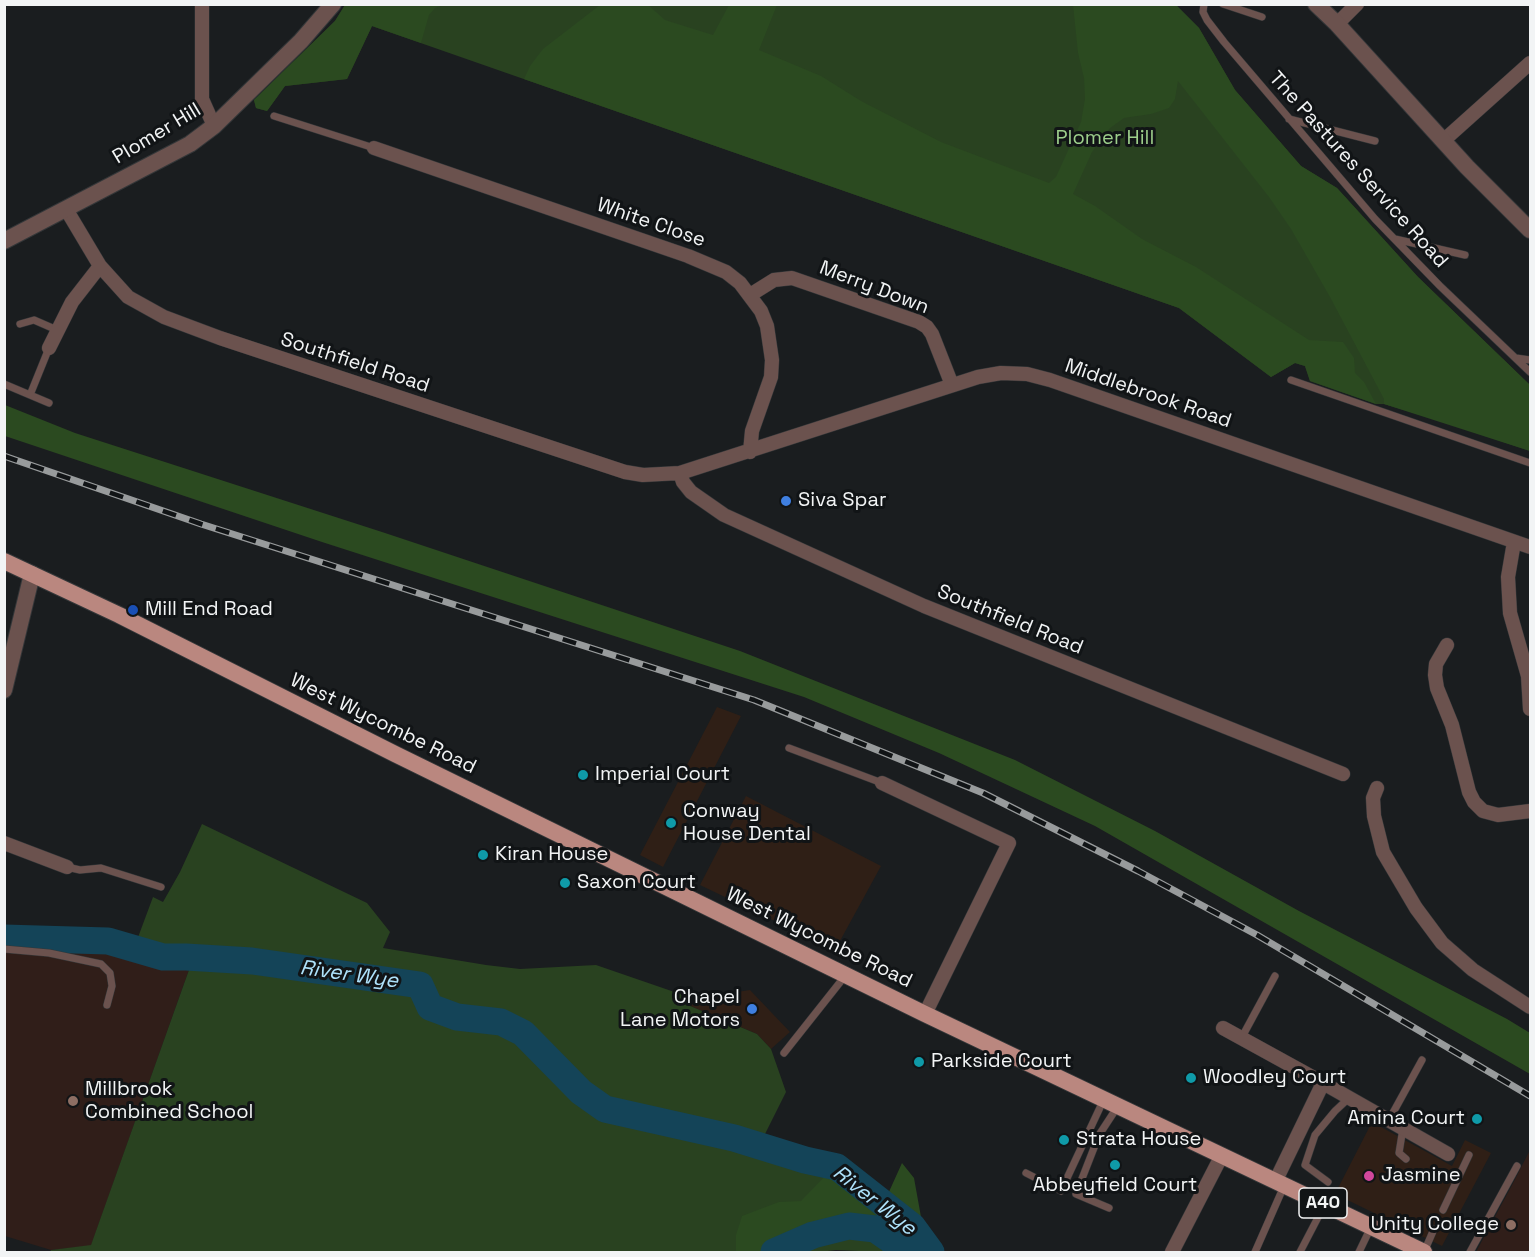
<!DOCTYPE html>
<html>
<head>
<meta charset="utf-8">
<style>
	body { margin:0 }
	#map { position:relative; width:1535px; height:1257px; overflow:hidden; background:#1a1d1f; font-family:"Space Grotesk",sans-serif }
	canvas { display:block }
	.frame { position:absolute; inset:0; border:6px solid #f2f4f5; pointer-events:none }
</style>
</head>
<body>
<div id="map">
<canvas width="1535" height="1257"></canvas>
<div class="frame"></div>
</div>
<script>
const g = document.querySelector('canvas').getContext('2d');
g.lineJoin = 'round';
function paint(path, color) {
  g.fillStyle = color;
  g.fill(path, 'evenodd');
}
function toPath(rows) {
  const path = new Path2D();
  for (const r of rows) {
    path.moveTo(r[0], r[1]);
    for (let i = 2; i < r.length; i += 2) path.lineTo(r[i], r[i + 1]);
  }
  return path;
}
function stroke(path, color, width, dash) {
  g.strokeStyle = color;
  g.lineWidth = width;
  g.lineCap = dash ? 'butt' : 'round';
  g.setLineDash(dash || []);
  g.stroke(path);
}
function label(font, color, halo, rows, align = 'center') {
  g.font = font + ' "Space Grotesk",sans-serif';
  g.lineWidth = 6;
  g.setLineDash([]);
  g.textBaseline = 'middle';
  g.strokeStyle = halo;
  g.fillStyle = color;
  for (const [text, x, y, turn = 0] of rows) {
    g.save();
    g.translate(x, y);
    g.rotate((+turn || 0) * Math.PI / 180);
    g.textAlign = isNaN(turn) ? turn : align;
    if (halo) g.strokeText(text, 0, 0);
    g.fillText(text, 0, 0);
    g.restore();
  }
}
paint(toPath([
	[717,707,741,716,663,867,640,855],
	[746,796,881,866,835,950,700,885],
	[750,990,790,1032,771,1049,757,1034,683,1003,686,996,691,999],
	[1372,1122,1452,1166,1465,1140,1491,1153,1442,1246,1335,1194]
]), '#2f1f16');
paint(toPath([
	[4,942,31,945,93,946,150,961,190,967,91,1246,51,1250,5,1236],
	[1530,1150,1530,1252,1476,1252,1511,1187]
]), '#301e19');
paint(toPath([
	[345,5,1176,5,1199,28,1235,90,1301,166,1337,188,1418,277,1530,385,1530,451,1440,421,1384,404,1376,404,1310,381,1305,366,1295,363,1271,377,1179,308,372,26,347,79,285,86,267,111,256,108,254,100,335,21],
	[202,824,367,903,390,932,383,948,486,965,520,969,596,965,686,996,683,1003,757,1034,771,1049,786,1092,761,1142,716,1129,712,1137,831,1170,850,1182,874,1206,918,1236,928,1252,884,1222,757,1252,50,1252,51,1250,91,1245,190,967,190,952,137,940,153,897,163,902,180,872],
	[840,1234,876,1240,883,1252,836,1250,819,1252,787,1252,790,1250,832,1242]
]), '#294220');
paint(toPath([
	[345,5,443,5,435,8,429,15,421,43,372,26,347,79,285,86,267,111,256,108,254,100,335,21],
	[600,5,648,5,665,20,713,35,729,5,777,5,759,50,821,76,861,101,941,142,1049,183,1056,177,1081,122,1085,99,1084,78,1078,53,1073,5,1176,5,1199,28,1235,90,1301,166,1337,188,1418,277,1530,385,1530,451,1384,404,1384,399,1330,297,1291,229,1269,197,1178,81,1175,99,1169,108,1151,114,1124,118,1110,128,1092,152,1073,194,1095,206,1142,239,1196,267,1309,340,1343,342,1354,358,1355,373,1364,382,1376,404,1310,381,1305,366,1295,363,1271,377,1179,308,524,79,530,66,543,49],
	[5,405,75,433,382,532,740,651,1015,760,1155,831,1299,911,1507,1019,1530,1033,1530,1074,1095,826,939,753,804,697,322,542,5,436],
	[902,1163,914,1178,923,1228,912,1225,883,1205],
	[831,1170,850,1182,874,1206,918,1236,928,1252,883,1252,876,1240,841,1234,832,1242,790,1250,787,1252,736,1252,736,1235,742,1216,779,1202,801,1201]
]), '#2b4a20');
stroke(toPath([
	[4,938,108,941,163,957,186,957,252,961,420,985,430,1007,457,1017,501,1022,523,1033,581,1092,605,1109,734,1138,805,1160,837,1167,912,1226,931,1252],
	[774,1252,813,1235,849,1226,875,1229,908,1252]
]), '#144458', 27);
const service = toPath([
	[1204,4,1203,12,1207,20,1224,42,1375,219,1440,286,1530,372],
	[1223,4,1262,17],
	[274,116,374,148],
	[1289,119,1375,141],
	[1395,239,1465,255],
	[20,324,34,320,57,330],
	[1516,358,1530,360],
	[1291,380,1530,463],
	[4,384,49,403],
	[30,395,49,348],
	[789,748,882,783],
	[67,867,80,870,101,868,161,887],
	[4,949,49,953,101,964,110,973,112,986,107,1005],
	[1242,1037,1275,976],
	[784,1053,845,976],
	[1389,1120,1422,1060],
	[1403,1128,1399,1153,1406,1159],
	[1026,1173,1061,1191,1104,1099],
	[1328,1182,1305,1165,1315,1135,1335,1111,1349,1098],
	[1109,1208,1076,1194,1099,1135,1118,1106],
	[1443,1210,1469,1155],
	[1255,1252,1284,1186],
	[1300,1252,1325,1204],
	[1359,1252,1371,1227],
	[1424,1252,1434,1229],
	[1470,1252,1517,1166]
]);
const minor = toPath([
	[202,4,202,99,214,126],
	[1337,24,1357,4],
	[1443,141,1530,63],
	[374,148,688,256,726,272,740,283,761,311,767,326,772,360,771,377,752,431,750,452],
	[66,209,100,266,128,297,164,317,220,338,625,472,643,475,680,473,978,377,1001,373,1027,374,1050,380,1530,547],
	[750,295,774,280,792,278,919,322,927,327,932,334,952,385],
	[49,348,72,302,100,266],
	[680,473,683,482,691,492,724,515,924,606,1343,774],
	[1514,542,1508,577,1510,613,1528,676,1530,709],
	[1447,645,1436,664,1435,675,1437,688,1452,725,1469,792,1474,802,1483,811,1498,815,1530,811],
	[882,783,1009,843,925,1014],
	[1377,788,1373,798,1374,816,1383,852,1416,908,1442,943,1473,970,1530,1007],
	[4,843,67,867],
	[1223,1028,1323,1083],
	[1276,1180,1323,1083,1448,1154],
	[1172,1252,1222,1155]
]);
const tertiary = toPath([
	[1316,4,1337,24,1467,167,1530,230],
	[4,241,190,144,214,126,301,41,333,4],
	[4,690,32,574]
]);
const primary = toPath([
	[4,561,119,615,395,754,925,1014,1424,1252]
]);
stroke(service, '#343739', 8);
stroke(minor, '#343739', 15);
stroke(tertiary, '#343739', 18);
stroke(primary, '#343739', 18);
stroke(service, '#6b524e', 7);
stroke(minor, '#6b524e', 14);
stroke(tertiary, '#6b524e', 16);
stroke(primary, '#ba877f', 16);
const rail = toPath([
	[4,456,201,524,754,700,983,793,1138,871,1257,935,1530,1096]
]);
stroke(rail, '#989b9c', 7);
stroke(rail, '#111416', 4.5, [14]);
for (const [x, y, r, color] of [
	[786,501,6,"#3f7fe0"],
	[133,610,6,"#1a4fb4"],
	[583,775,6,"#0f9aa8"],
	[671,823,6,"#0f9aa8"],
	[483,855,6,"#0f9aa8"],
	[565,883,6,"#0f9aa8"],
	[752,1009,6,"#3f7fe0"],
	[919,1062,6,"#0f9aa8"],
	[1191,1078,6,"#0f9aa8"],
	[73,1101,6,"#8d6e63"],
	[1477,1119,6,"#0f9aa8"],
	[1064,1140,6,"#0f9aa8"],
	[1115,1165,6,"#0f9aa8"],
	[1369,1176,6,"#d1479c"],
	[1511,1225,6,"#8d6e63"]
]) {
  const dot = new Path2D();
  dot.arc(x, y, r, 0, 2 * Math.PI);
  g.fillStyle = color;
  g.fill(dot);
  stroke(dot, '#111416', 2);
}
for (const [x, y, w] of [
	[1323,1203,48]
]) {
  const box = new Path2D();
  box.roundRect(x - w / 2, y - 15, w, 30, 4.5);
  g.fillStyle = '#111416';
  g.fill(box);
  stroke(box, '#f2f4f5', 1.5);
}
label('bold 18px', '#f2f4f5', null, [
	["A40",1323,1203]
]);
label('20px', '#f2f4f5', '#111416', [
	["Plomer Hill",157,134,-31],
	["The Pastures Service Road",1358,170,48],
	["White Close",651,223,19],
	["Merry Down",874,288,21],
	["Southfield Road",355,363,18],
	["Middlebrook Road",1148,394,19],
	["Southfield Road",1010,620,22],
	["West Wycombe Road",383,724,26],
	["West Wycombe Road",819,938,26]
]);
label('20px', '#9dcf8b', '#111416', [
	["Plomer Hill",1105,139]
]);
label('20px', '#f2f4f5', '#111416', [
	["Siva Spar",798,501],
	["Mill End Road",145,610],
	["Imperial Court",595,775],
	["Conway",683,812],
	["House Dental",683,835],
	["Kiran House",495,855],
	["Saxon Court",577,883],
	["Chapel",740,998,"right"],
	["Lane Motors",740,1021,"right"],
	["Parkside Court",931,1062],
	["Woodley Court",1203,1078],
	["Millbrook",85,1090],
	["Combined School",85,1113],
	["Amina Court",1465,1119,"right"],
	["Strata House",1076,1140],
	["Jasmine",1381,1176],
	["Abbeyfield Court",1115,1186,"center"],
	["Unity College",1499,1225,"right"]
], 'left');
label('italic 21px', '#aee2fb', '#111416', [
	["River Wye",349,975,8],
	["River Wye",874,1201,38]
]);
</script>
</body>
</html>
